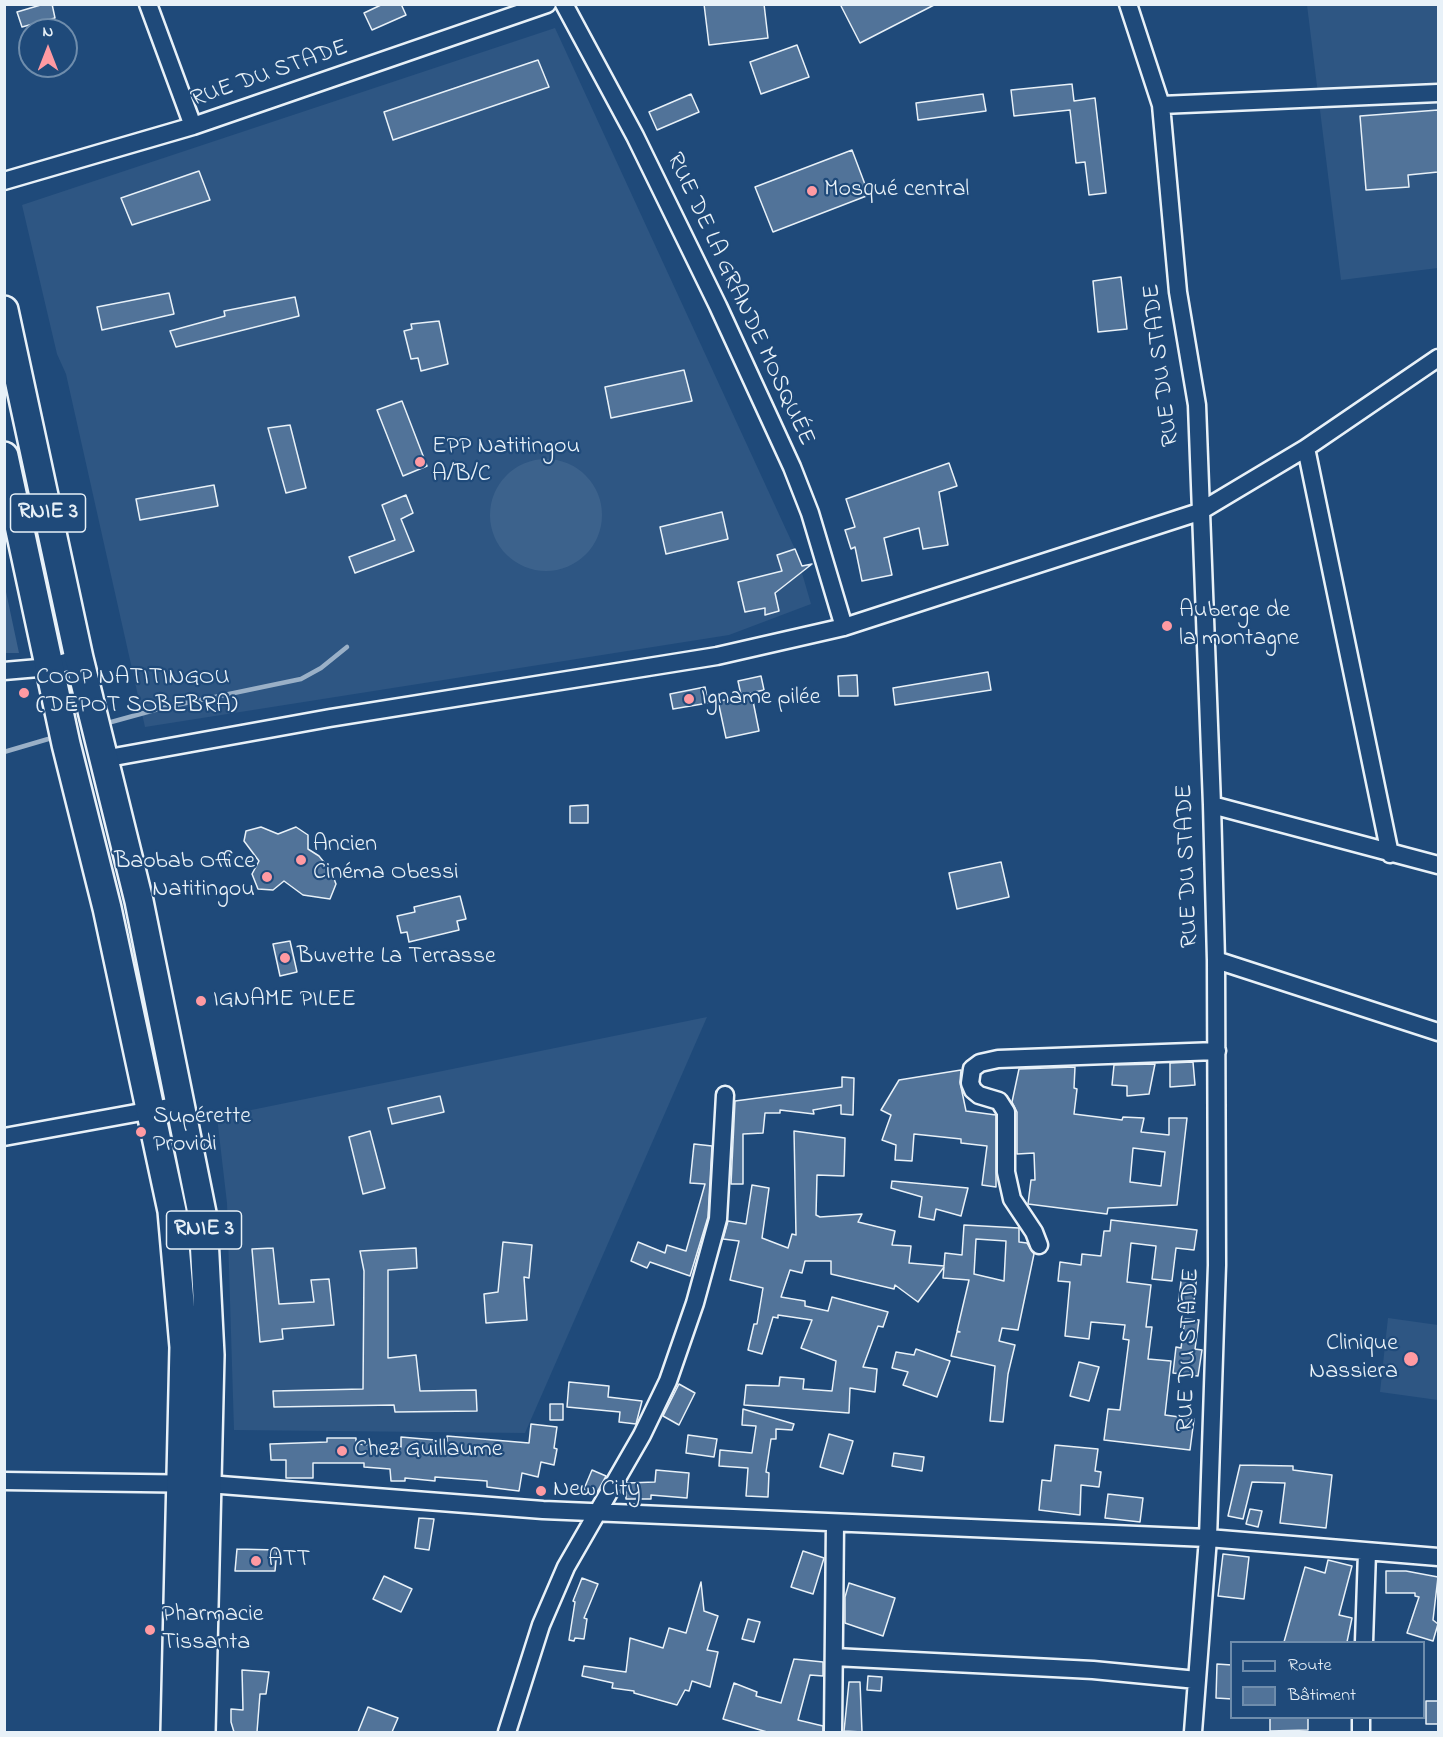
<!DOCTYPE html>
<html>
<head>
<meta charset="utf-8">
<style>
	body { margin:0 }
	#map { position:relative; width:1443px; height:1737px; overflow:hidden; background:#1f4a7a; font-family:"Indie Flower",sans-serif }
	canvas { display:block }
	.frame { position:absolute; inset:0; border:6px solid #e8f1f8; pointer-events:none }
	.legend { position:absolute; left:1230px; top:1641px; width:195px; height:78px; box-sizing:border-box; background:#1f4a7a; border:2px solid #6f8dac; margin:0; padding:8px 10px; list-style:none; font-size:18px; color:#e8f1f8 }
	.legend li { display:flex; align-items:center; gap:12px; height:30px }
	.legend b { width:30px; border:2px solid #6f8dac }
	.north { position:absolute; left:18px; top:18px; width:60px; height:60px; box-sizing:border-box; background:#1f4a7a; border:2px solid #6f8dac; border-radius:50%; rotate:0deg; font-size:16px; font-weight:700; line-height:24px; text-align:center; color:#e8f1f8 }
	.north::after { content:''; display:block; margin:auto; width:21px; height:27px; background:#ff9aa2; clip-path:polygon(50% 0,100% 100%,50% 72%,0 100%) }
</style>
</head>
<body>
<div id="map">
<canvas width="1443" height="1737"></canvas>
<div class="frame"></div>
<ul class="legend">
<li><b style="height:8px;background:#1f4a7a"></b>Route</li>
<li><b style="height:16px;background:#517399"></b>Bâtiment</li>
</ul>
<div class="north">N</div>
</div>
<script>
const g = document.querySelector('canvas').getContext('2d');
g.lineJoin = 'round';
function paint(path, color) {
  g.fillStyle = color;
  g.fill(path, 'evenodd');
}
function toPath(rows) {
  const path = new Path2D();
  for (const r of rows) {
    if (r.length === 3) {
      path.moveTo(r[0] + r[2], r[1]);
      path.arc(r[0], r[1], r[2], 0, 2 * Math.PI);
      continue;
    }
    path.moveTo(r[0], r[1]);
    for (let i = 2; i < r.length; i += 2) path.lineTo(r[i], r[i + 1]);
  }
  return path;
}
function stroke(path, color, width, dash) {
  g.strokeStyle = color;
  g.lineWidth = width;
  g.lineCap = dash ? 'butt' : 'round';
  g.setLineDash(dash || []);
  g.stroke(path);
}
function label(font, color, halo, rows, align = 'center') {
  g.font = font + ' "Indie Flower",sans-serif';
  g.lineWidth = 4.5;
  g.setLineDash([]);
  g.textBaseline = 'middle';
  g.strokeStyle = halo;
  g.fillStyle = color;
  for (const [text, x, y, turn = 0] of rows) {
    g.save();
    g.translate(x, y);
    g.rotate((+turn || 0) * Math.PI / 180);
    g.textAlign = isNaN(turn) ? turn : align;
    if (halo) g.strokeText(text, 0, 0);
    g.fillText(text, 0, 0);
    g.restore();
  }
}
paint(toPath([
	[1307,5,1438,5,1438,268,1341,280],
	[555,28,795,549,811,604,729,635,145,727,66,374,57,354,22,205],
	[707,1017,525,1433,234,1430,227,1203,217,1117],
	[1388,1318,1438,1325,1438,1400,1380,1392]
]), '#2e5683');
paint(toPath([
	[546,515,56],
	[4,587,5,587,19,653,5,653]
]), '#3c628c');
stroke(toPath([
	[104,724,162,708,301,679,321,668,347,647],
	[4,752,55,737]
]), '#9ab0c7', 4.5);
const building = toPath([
	[44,4,52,4,55,18,22,27,17,12,44,4],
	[383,4,401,4,406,15,372,30,364,13,383,4],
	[704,4,764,4,768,38,709,45,704,4],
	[840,4,936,4,860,43,840,4],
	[797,45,809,77,761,94,750,62,797,45],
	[538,60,549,87,393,140,384,112,538,60],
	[1072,84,1074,101,1095,98,1106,193,1089,195,1085,162,1076,163,1070,110,1014,116,1011,90,1072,84],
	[691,94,699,112,657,130,649,112,691,94],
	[983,94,986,111,918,120,916,103,983,94],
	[1438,110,1438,172,1408,175,1409,187,1366,190,1360,116,1438,110],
	[852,150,869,195,773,232,755,187,852,150],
	[199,171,210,200,132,225,121,198,199,171],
	[1121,277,1127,329,1098,332,1093,281,1121,277],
	[169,293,174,314,102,330,97,307,169,293],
	[295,297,299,316,176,347,170,331,225,316,224,311,295,297],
	[439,321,448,364,421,371,418,358,411,359,404,331,412,329,411,324,439,321],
	[684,370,692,401,611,418,605,387,684,370],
	[402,401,427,466,403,476,377,410,402,401],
	[290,425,306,488,286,493,268,428,290,425],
	[949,463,957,486,939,492,948,545,923,549,919,528,884,538,892,575,862,581,855,547,851,549,845,530,855,527,846,499,949,463],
	[214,485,218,506,140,520,136,499,214,485],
	[406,495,413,513,401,519,414,551,355,573,349,557,395,540,382,505,406,495],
	[722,512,728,539,666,554,660,527,722,512],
	[795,549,802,566,812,564,775,593,779,611,765,615,765,608,745,612,738,582,782,571,777,555,795,549],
	[988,672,991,690,895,705,893,688,988,672],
	[857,675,858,696,839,696,838,676,857,675],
	[761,676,764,690,741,695,738,681,761,676],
	[705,687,708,703,673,709,670,694,705,687],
	[752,696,759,731,726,738,718,701,752,696],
	[588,805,588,823,570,823,570,806,588,805],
	[261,827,278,834,296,827,308,835,308,849,319,856,331,871,336,884,330,899,303,895,284,881,273,890,258,889,252,874,259,861,244,841,246,831,261,827],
	[1001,862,1009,897,957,909,949,873,1001,862],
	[460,896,466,919,457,921,459,930,409,942,407,932,401,933,397,916,415,912,414,907,460,896],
	[290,941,297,972,280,976,273,944,290,941],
	[1193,1062,1195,1085,1170,1087,1170,1063,1193,1062],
	[1155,1064,1149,1094,1127,1096,1127,1086,1112,1085,1114,1065,1155,1064],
	[1075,1067,1074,1088,1077,1089,1074,1114,1122,1120,1123,1117,1144,1118,1141,1132,1169,1135,1169,1118,1187,1118,1177,1205,1108,1208,1107,1214,1028,1204,1031,1180,1035,1180,1034,1153,1017,1154,1017,1112,1012,1102,1019,1069,1075,1067],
	[1133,1148,1165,1152,1161,1186,1130,1182,1133,1148],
	[961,1070,960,1082,966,1111,996,1115,996,1187,982,1185,987,1146,961,1143,961,1139,914,1134,912,1161,895,1160,896,1145,882,1140,891,1115,881,1110,899,1080,961,1070],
	[842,1077,854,1078,853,1115,841,1114,841,1105,813,1110,814,1114,780,1110,780,1113,765,1113,763,1133,743,1134,743,1184,731,1184,735,1101,842,1087,842,1077],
	[440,1096,444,1112,392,1124,388,1108,440,1096],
	[370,1131,385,1188,363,1194,349,1137,370,1131],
	[794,1131,845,1138,844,1176,817,1175,816,1215,820,1217,862,1214,858,1222,895,1231,892,1245,911,1246,909,1263,944,1266,945,1253,962,1255,964,1225,1019,1228,1019,1242,1027,1243,1034,1254,1018,1330,1002,1328,999,1341,1015,1345,1008,1374,1003,1422,990,1421,995,1366,951,1356,957,1332,960,1332,957,1331,969,1280,943,1278,944,1267,918,1302,895,1285,894,1289,831,1274,831,1261,805,1261,802,1273,790,1270,781,1297,805,1301,805,1306,828,1311,832,1297,888,1312,883,1327,878,1326,863,1367,877,1369,875,1392,850,1388,849,1413,744,1405,746,1385,779,1386,780,1377,804,1379,803,1389,832,1391,836,1361,801,1348,812,1320,778,1315,778,1318,773,1317,762,1354,748,1350,754,1324,757,1324,763,1288,730,1280,739,1241,723,1239,728,1221,746,1224,752,1185,769,1188,762,1238,788,1248,792,1234,796,1235,794,1131],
	[976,1239,1006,1241,1004,1281,974,1274,976,1239],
	[694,1144,712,1146,708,1217,690,1276,650,1262,647,1268,631,1261,638,1242,665,1253,667,1245,686,1251,705,1184,690,1183,694,1144],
	[892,1181,968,1188,961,1216,936,1209,934,1220,919,1217,922,1197,891,1188,892,1181],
	[1111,1220,1197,1230,1194,1250,1176,1248,1172,1281,1152,1279,1156,1246,1131,1243,1127,1282,1151,1285,1146,1327,1152,1327,1148,1359,1171,1361,1165,1415,1194,1419,1190,1450,1104,1440,1108,1409,1120,1410,1129,1340,1123,1339,1125,1325,1091,1322,1089,1339,1065,1336,1070,1282,1058,1281,1060,1262,1081,1265,1082,1254,1101,1256,1104,1231,1110,1231,1111,1220],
	[503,1242,532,1245,529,1278,524,1277,527,1320,486,1323,484,1294,498,1292,503,1242],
	[273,1248,279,1304,314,1302,311,1280,329,1279,334,1325,282,1329,283,1339,260,1342,252,1249,273,1248],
	[416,1248,417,1268,388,1270,388,1358,416,1355,420,1391,476,1390,477,1411,395,1412,394,1405,274,1407,273,1391,363,1389,364,1271,360,1251,416,1248],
	[1182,1273,1197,1275,1193,1309,1178,1307,1182,1273],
	[1185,1319,1199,1320,1195,1349,1202,1350,1198,1376,1173,1373,1176,1347,1181,1348,1185,1319],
	[916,1349,950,1361,937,1397,903,1385,908,1372,892,1368,896,1352,914,1355,916,1349],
	[1079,1362,1099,1367,1089,1401,1070,1396,1079,1362],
	[569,1382,609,1386,608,1397,642,1401,636,1424,619,1422,620,1412,567,1407,569,1382],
	[679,1384,695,1393,679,1425,663,1416,679,1384],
	[550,1404,563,1404,563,1420,550,1420,550,1404],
	[743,1409,794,1424,792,1430,776,1429,776,1439,771,1439,766,1472,769,1473,768,1497,746,1496,748,1468,719,1466,720,1450,752,1453,756,1426,742,1425,743,1409],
	[531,1424,557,1427,554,1448,557,1449,554,1465,541,1462,538,1477,522,1473,519,1491,487,1487,487,1481,435,1477,435,1481,405,1478,405,1481,391,1481,390,1469,364,1467,364,1463,313,1463,313,1478,286,1478,286,1460,271,1460,270,1444,327,1442,327,1438,356,1438,356,1444,401,1447,401,1437,447,1441,447,1436,529,1443,531,1424],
	[829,1434,853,1441,843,1474,820,1467,829,1434],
	[688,1435,717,1439,714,1457,686,1453,688,1435],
	[1055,1445,1098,1449,1095,1471,1101,1472,1099,1487,1081,1485,1080,1515,1039,1510,1042,1480,1051,1481,1055,1445],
	[894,1453,924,1457,922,1471,892,1466,894,1453],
	[1240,1465,1293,1466,1293,1470,1332,1475,1326,1528,1280,1523,1285,1483,1252,1482,1243,1519,1228,1516,1240,1465],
	[592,1470,606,1476,596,1494,584,1489,592,1470],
	[656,1470,689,1473,687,1498,651,1495,651,1499,626,1499,626,1492,621,1492,627,1483,655,1482,656,1470],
	[1108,1494,1143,1498,1140,1522,1105,1518,1108,1494],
	[1250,1509,1262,1511,1258,1527,1246,1524,1250,1509],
	[419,1518,434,1519,429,1550,415,1548,419,1518],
	[237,1549,277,1550,275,1571,235,1571,237,1549],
	[803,1551,824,1558,813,1594,791,1587,803,1551],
	[1223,1554,1249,1557,1244,1599,1218,1596,1223,1554],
	[1328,1560,1352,1566,1339,1615,1352,1618,1347,1642,1284,1642,1305,1567,1325,1573,1328,1560],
	[1386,1571,1406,1571,1438,1577,1433,1620,1438,1624,1433,1641,1407,1633,1419,1597,1415,1596,1415,1593,1386,1593,1386,1571],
	[384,1576,412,1589,401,1612,373,1599,384,1576],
	[582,1578,598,1584,584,1618,587,1619,584,1639,575,1638,574,1641,569,1640,575,1602,573,1601,582,1578],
	[701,1582,704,1611,718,1616,707,1650,718,1652,710,1687,692,1681,689,1691,685,1690,677,1705,634,1693,634,1691,612,1688,613,1683,582,1676,584,1666,626,1672,630,1638,663,1648,669,1628,686,1633,701,1582],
	[849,1583,895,1598,883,1636,845,1623,845,1597,849,1583],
	[748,1619,760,1622,754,1642,742,1639,748,1619],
	[794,1659,823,1662,823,1676,810,1675,798,1720,823,1726,823,1732,767,1732,723,1719,734,1683,757,1692,756,1696,781,1703,794,1659],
	[1217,1664,1232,1665,1232,1699,1216,1698,1217,1664],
	[242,1670,269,1672,266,1694,260,1694,257,1732,234,1732,231,1722,231,1709,243,1710,242,1670],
	[868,1676,882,1677,881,1691,867,1690,868,1676],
	[849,1682,860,1682,862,1732,844,1731,849,1682],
	[1426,1701,1438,1701,1438,1724,1426,1724,1426,1701],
	[368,1707,398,1718,392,1732,358,1732,368,1707],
	[1270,1718,1308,1718,1308,1730,1270,1731,1270,1718]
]);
paint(building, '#517399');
stroke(building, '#e8f1f8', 1.5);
const minor = toPath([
	[148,4,193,126],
	[564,4,635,136,718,306,792,467,810,513,844,627],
	[1128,4,1161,105,1178,292,1197,405,1212,805,1216,960,1217,1265,1208,1538,1193,1732],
	[1161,105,1438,93],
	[4,181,193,126,547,4],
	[1306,448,1390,854],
	[4,671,50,667,79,658],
	[103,759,330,718,717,656,844,627,1199,512,1306,448,1438,358],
	[1212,805,1438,865],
	[1216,960,1438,1032],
	[4,1137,180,1105],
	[1039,1245,1034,1232,1012,1199,1006,1172,1006,1112,999,1101,979,1095,973,1090,970,1083,972,1069,980,1063,998,1059,1217,1051],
	[4,1481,208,1484,543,1510,1208,1538,1438,1557],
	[1364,1642,1367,1552],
	[834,1657,1093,1670,1197,1680],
	[507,1732,541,1625,566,1567,642,1435,668,1381,695,1303,718,1219,725,1095],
	[833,1732,835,1523],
	[1361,1732,1361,1718]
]);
const trunk = toPath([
	[4,310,79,658,139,901,203,1218,210,1355,201,1732],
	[4,456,66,744,107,908,172,1211,184,1347,175,1732]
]);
stroke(minor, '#e8f1f8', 21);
stroke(trunk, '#e8f1f8', 32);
stroke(minor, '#1f4a7a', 16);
stroke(trunk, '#1f4a7a', 27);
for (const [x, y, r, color] of [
	[812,191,6,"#ff9aa2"],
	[420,462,6,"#ff9aa2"],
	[1167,626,6,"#ff9aa2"],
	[24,693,6,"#ff9aa2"],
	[689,699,6,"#ff9aa2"],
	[301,860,6,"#ff9aa2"],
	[267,877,6,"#ff9aa2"],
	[285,958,6,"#ff9aa2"],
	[201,1001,6,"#ff9aa2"],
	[141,1132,6,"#ff9aa2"],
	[1411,1359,8,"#ff9aa2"],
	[342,1451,6,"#ff9aa2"],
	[541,1491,6,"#ff9aa2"],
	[256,1561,6,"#ff9aa2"],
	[150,1630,6,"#ff9aa2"]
]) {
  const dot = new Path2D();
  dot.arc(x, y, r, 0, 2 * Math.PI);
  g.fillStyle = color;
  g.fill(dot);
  stroke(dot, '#1f4a7a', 2);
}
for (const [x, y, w] of [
	[48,513,75],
	[204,1230,75]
]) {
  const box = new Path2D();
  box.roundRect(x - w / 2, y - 19, w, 38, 4.5);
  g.fillStyle = '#1f4a7a';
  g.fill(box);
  stroke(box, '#e8f1f8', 1.5);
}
label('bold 22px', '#e8f1f8', null, [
	["RNIE 3",48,513],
	["RNIE 3",204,1230]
]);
label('24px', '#e8f1f8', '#1f4a7a', [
	["RUE DU STADE",270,75,-19],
	["RUE DE LA GRANDE MOSQUÉE",739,300,65],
	["RUE DU STADE",1163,365,-97],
	["RUE DU STADE",1189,866,-92],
	["RUE DU STADE",1190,1350,-88]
]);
label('24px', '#e8f1f8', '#1f4a7a', [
	["Mosqué central",824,191],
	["EPP Natitingou",432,448],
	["A/B/C",432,476],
	["Auberge de",1179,612],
	["la montagne",1179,640],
	["COOP NATITINGOU",36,679],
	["(DEPOT SOBEBRA)",36,707],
	["Igname pilée",701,699],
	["Ancien",313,846],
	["Cinéma Obessi",313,874],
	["Baobab Office",255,863,"right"],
	["Natitingou",255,891,"right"],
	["Buvette La Terrasse",297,958],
	["IGNAME PILEE",213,1001],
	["Supérette",153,1118],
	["Providi",153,1146],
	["Clinique",1398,1345,"right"],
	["Nassiera",1398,1373,"right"],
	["Chez Guillaume",354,1451],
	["New City",553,1491],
	["ATT",268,1561],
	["Pharmacie",162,1616],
	["Tissanta",162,1644]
], 'left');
</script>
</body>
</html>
